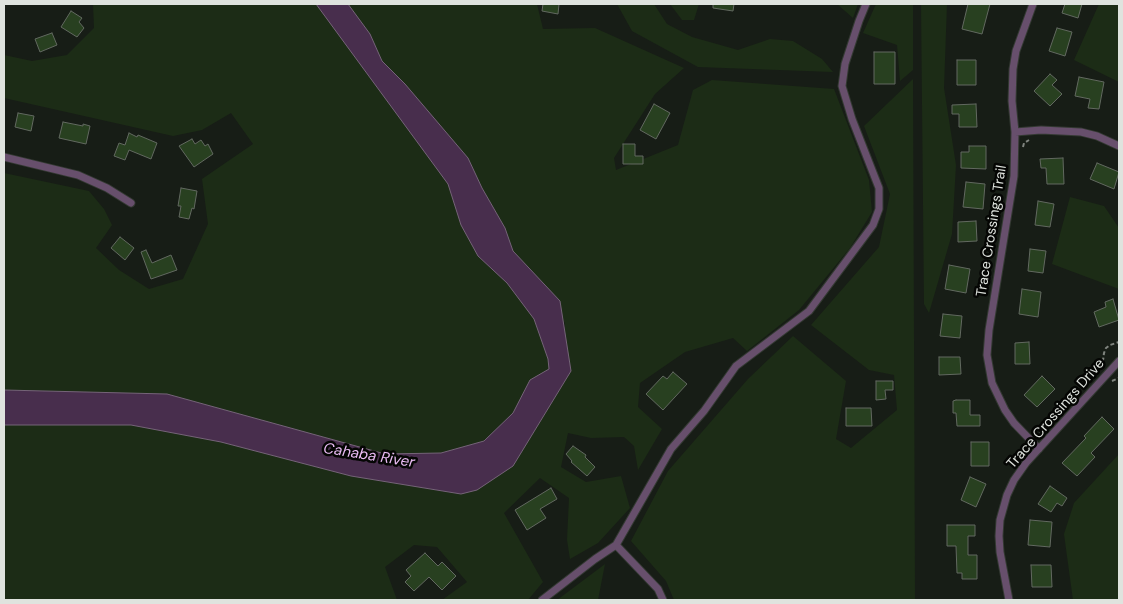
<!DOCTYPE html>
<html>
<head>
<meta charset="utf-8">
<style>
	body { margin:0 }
	#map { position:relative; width:1123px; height:604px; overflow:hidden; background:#171d16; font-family:"DM Sans",sans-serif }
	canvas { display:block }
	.frame { position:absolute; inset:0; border:5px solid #dfe3de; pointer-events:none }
</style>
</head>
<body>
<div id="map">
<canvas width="1123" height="604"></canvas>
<div class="frame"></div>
</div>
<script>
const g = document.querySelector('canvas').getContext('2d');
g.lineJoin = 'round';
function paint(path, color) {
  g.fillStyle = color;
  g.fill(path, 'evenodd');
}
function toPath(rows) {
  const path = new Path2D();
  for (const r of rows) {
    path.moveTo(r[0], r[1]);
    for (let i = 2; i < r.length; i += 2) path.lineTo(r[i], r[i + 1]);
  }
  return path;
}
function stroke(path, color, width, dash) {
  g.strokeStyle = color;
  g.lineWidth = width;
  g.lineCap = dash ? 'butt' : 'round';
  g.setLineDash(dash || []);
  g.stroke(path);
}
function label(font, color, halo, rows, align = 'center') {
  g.font = font + ' "DM Sans",sans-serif';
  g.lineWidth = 5;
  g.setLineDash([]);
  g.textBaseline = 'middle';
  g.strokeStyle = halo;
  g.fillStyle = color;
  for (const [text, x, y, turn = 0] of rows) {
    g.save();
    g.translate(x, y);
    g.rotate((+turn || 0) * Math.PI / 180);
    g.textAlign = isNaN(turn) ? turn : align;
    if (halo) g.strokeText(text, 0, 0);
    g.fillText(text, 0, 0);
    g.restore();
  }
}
paint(toPath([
	[93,4,316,4,448,184,461,225,478,256,507,283,534,319,548,359,549,369,530,381,513,413,484,441,441,453,385,454,167,394,4,390,4,173,89,191,104,209,112,225,96,248,119,270,149,289,183,279,208,224,202,179,253,144,231,113,202,130,173,136,4,98,4,55,32,61,67,55,94,28],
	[348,4,537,4,543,29,595,28,684,68,655,94,614,158,616,170,678,145,693,90,712,80,834,89,869,180,872,212,850,248,799,310,747,351,733,338,685,352,640,383,638,407,662,429,638,470,634,446,624,437,591,438,568,433,561,467,586,482,621,476,630,508,598,543,570,559,567,540,569,498,540,478,504,513,543,582,528,600,442,600,467,582,437,547,414,545,385,567,397,600,4,600,4,425,131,425,221,442,351,476,460,494,513,466,571,371,565,337,565,323,534,275,513,251,505,228,482,188,468,158,405,84,382,61,370,34],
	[617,4,654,4,667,24,692,37,738,50,770,39,793,41,822,59,833,72,698,67,632,31],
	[670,4,699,4,694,20,682,20],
	[837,4,858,4,853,18],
	[876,4,913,4,913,70,900,81,897,45,863,33],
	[921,4,947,4,944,88,956,165,952,234,929,313,924,304],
	[1099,4,1119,4,1119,82,1074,60],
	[913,79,915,600,674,600,666,581,631,541,668,471,748,379,793,336,846,381,836,439,851,448,897,410,894,375,869,370,811,325,879,247,890,194,864,126],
	[1070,197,1104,206,1119,228,1119,289,1052,264],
	[1119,454,1119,600,1073,600,1064,534,1074,503],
	[605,564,598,600,557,600]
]), '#1c2c16');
const water = toPath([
	[316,4,348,4,370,34,382,61,405,84,468,158,482,188,505,228,513,251,560,301,571,371,513,466,477,490,461,494,351,476,221,442,131,425,4,425,4,390,167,394,385,454,441,453,484,441,513,413,530,380,549,369,548,359,534,319,507,283,478,256,461,225,448,184,316,4]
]);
paint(water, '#482e4d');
stroke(water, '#756478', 1);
const building = toPath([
	[543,4,559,4,558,14,542,11,543,4],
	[713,4,734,4,733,11,713,8,713,4],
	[968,4,990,4,982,34,962,29,968,4],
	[1065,4,1082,4,1078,18,1062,13,1065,4],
	[71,11,82,18,79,22,84,28,77,37,61,27,71,11],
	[1057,28,1072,32,1065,56,1049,51,1057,28],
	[52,33,57,45,40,52,35,39,52,33],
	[874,52,895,52,895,84,874,84,874,52],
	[957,60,976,60,976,85,957,85,957,60],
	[1050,74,1057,80,1052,85,1062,94,1050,106,1034,91,1050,74],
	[1079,77,1104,82,1099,109,1088,108,1090,99,1075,96,1079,77],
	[654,104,670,113,656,139,640,130,654,104],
	[976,104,977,127,959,127,959,114,952,114,952,105,976,104],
	[18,113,34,116,31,131,15,127,18,113],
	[63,122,83,126,83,124,90,126,86,144,59,138,63,122],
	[129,133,137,137,138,135,157,143,151,159,129,150,125,160,114,156,119,143,125,145,129,133],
	[192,139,195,144,201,140,205,146,208,144,213,154,194,167,179,146,192,139],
	[623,144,635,144,635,156,643,156,643,164,623,164,623,144],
	[969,146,986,146,986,169,961,168,961,152,969,152,969,146],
	[1063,158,1064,184,1047,184,1046,168,1041,168,1040,159,1063,158],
	[1097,163,1119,172,1114,189,1090,179,1097,163],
	[966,182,985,184,983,209,963,207,966,182],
	[181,188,197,191,194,209,192,208,189,219,179,217,181,206,178,206,181,188],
	[1038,201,1054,204,1050,227,1035,225,1038,201],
	[976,221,977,241,958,242,958,222,976,221],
	[120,237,134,248,125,260,111,248,120,237],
	[1030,249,1046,251,1043,273,1028,271,1030,249],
	[146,250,152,263,171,255,177,270,151,279,141,252,146,250],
	[949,265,970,269,966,293,945,289,949,265],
	[1022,289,1041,292,1038,317,1019,314,1022,289],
	[1113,299,1119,320,1099,327,1094,312,1106,307,1105,302,1113,299],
	[943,314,962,316,960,338,940,336,943,314],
	[1029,342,1030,364,1015,364,1015,343,1029,342],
	[939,357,960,357,961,374,939,375,939,357],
	[673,372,687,384,663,410,646,394,663,376,667,379,673,372],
	[1042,376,1055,389,1037,407,1024,395,1042,376],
	[876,381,893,381,893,390,885,390,886,399,876,400,876,381],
	[956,400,970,400,970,415,980,415,980,426,957,426,956,413,953,413,953,401,956,400],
	[846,408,871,408,872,426,846,426,846,408],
	[1102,417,1114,429,1091,453,1095,457,1077,476,1062,463,1086,438,1084,436,1102,417],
	[971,442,989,442,989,466,971,466,971,442],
	[573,446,586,455,585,457,595,467,587,476,571,462,572,461,566,454,573,446],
	[970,477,986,484,976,507,961,500,970,477],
	[1050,486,1067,498,1062,506,1057,503,1051,512,1038,504,1050,486],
	[551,488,557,499,540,509,546,518,527,530,515,510,551,488],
	[1030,520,1052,522,1050,547,1028,545,1030,520],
	[947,525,975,525,975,536,968,536,968,555,977,555,977,579,962,579,962,573,957,573,956,546,947,546,947,525],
	[425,553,438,566,442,562,456,576,442,590,429,577,414,591,405,582,411,576,406,570,425,553],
	[1031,565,1051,565,1052,587,1032,587,1031,565]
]);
paint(building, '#284020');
stroke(building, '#626960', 1);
const street = toPath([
	[1033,4,1016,51,1013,69,1012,101,1015,132,1014,176,989,330,987,355,992,383,1005,410,1014,423,1039,449],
	[1015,132,1041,130,1081,132,1097,136,1119,146],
	[4,157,78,175,107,188,131,203],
	[616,545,658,589,663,600],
	[542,600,595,559,616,545,671,449,704,411,736,366,809,311,873,225,879,209,879,188,852,119,842,86,845,64,859,21,866,4],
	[1009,600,1000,552,999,536,1000,520,1007,495,1014,480,1026,463,1119,361]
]);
stroke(street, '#333932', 9);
stroke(toPath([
	[1023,147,1024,143,1029,140],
	[1102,368,1104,353,1106,348,1110,345,1119,342],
	[1112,381,1119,378],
	[1034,432,1037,434,1043,432]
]), '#80857f', 2, [4, 2.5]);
stroke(street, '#674f6c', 7);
label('14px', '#dfe3de', '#050604', [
	["Trace Crossings Trail",992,231,-81],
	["Trace Crossings Drive",1056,414,-49]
]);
label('italic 15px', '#eabbf4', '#050604', [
	["Cahaba River",369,456,9]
]);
</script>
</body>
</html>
